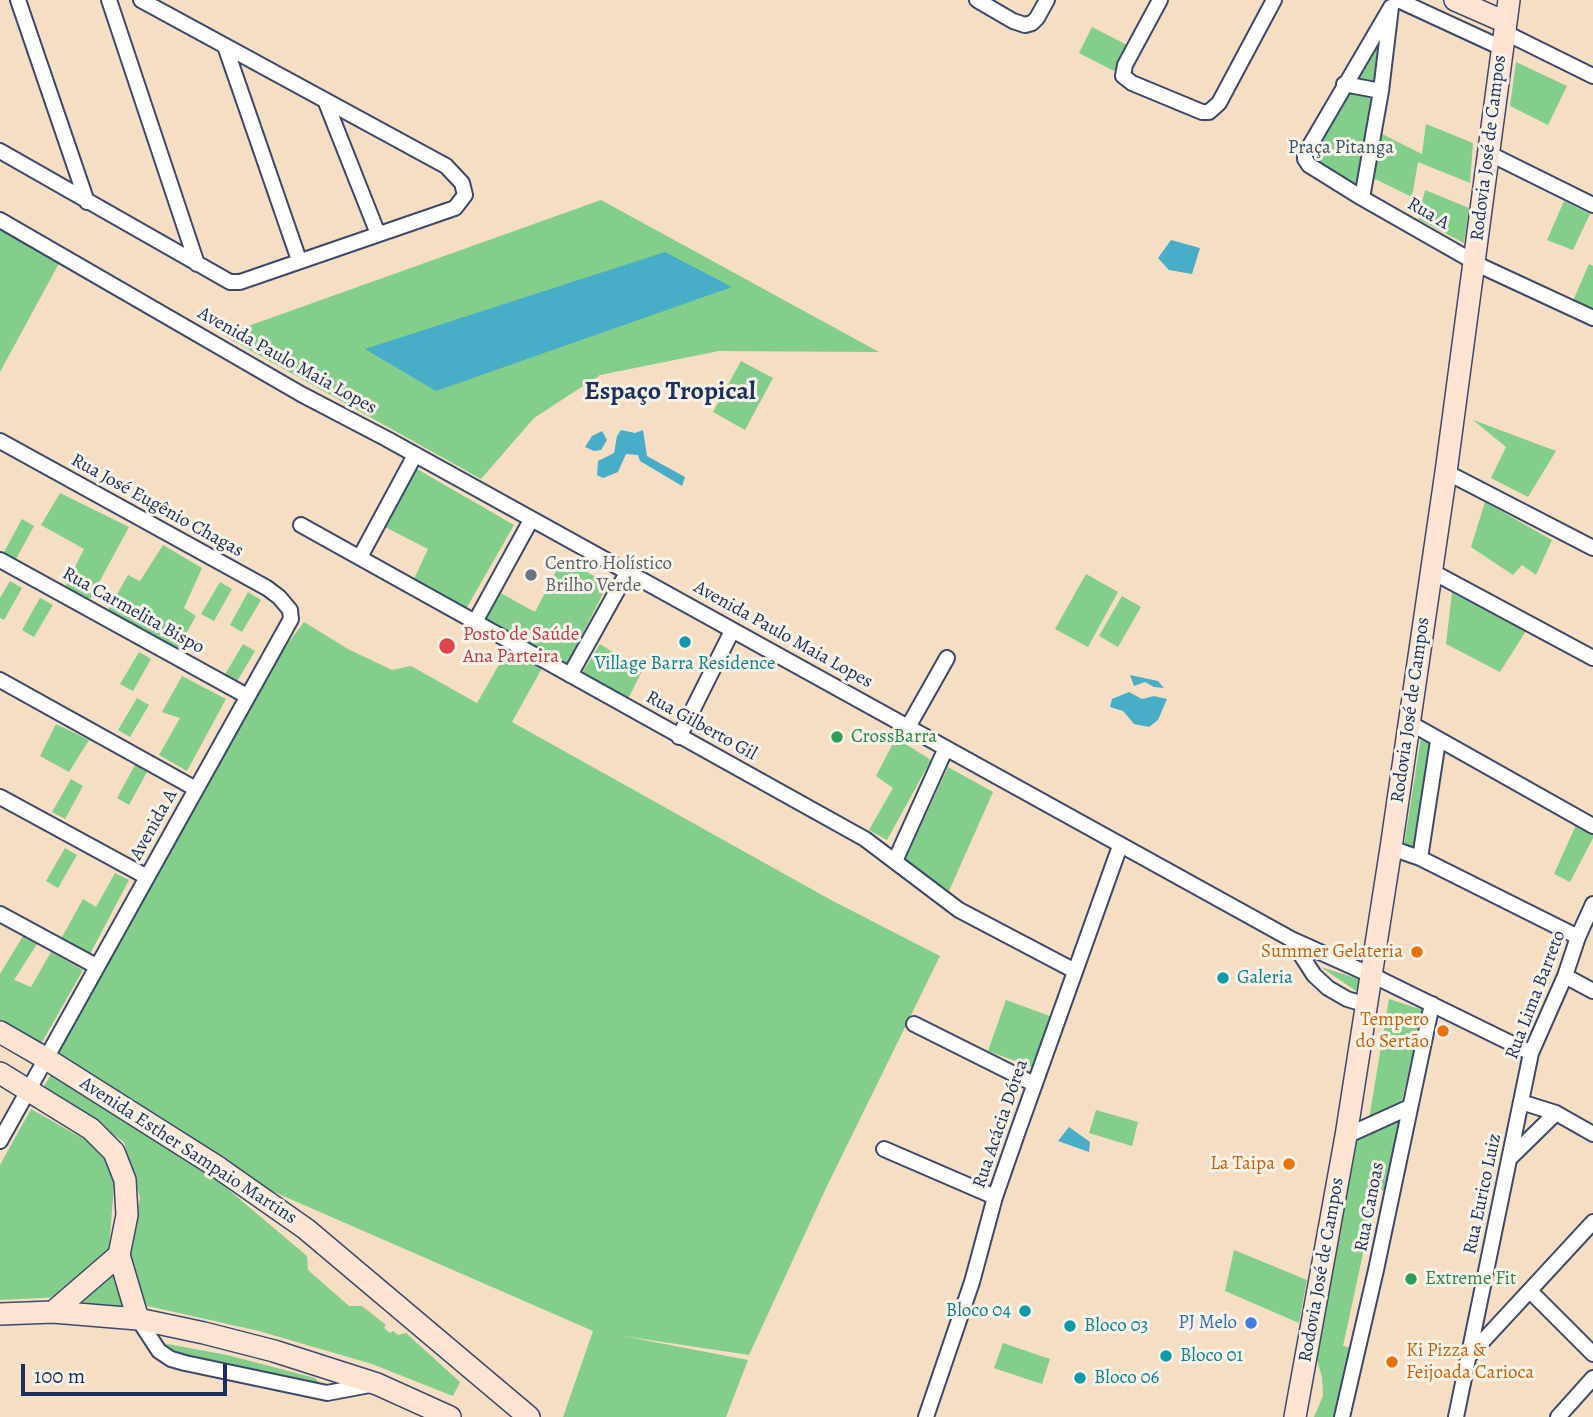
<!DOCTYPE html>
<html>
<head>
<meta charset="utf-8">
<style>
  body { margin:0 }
  #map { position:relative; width:1593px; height:1417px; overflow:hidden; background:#f5dec3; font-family:Alegreya,serif }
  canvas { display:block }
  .scale { position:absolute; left:21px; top:1364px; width:206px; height:32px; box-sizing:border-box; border:4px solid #1b2f5e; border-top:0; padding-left:9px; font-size:21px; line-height:24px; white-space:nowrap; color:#1b2f5e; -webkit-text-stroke:5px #f7f3e8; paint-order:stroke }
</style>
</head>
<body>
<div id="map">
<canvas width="1593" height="1417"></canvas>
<div class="scale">100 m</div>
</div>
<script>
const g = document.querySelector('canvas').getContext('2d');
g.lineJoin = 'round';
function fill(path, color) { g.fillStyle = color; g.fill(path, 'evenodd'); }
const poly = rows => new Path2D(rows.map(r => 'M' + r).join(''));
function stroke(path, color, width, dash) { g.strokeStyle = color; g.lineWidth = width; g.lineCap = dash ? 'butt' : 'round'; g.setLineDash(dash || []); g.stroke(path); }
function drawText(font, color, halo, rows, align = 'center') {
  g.font = font + ' Alegreya,serif'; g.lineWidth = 6; g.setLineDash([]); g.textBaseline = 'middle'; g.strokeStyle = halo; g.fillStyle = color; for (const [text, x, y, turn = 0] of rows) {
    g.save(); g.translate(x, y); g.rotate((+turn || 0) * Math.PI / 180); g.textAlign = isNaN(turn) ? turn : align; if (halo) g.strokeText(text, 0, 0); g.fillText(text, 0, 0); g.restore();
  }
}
fill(poly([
  [1391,7,1362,198,1305,154],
  [1092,27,1129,46,1116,72,1079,53],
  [1516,62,1567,86,1548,125,1510,106],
  [1426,124,1473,143,1470,183,1418,162,1412,197,1373,178,1382,134,1422,154],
  [1425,190,1469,208,1464,243,1418,219],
  [601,200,879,352,719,351,600,375,534,418,481,479,223,335],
  [1564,201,1590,214,1573,250,1547,240],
  [0,220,63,256,0,372],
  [1589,264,1593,266,1593,311,1572,303],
  [741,361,773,378,745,430,713,412],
  [1473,420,1556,451,1528,497,1491,478,1506,447],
  [417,469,514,525,466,609,414,579,428,549,385,527],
  [60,493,129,527,90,599,65,587,84,549,41,525],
  [1485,502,1552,540,1536,575,1522,565,1513,575,1471,547],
  [22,519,34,526,16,559,4,552],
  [163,545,202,568,184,608,196,616,178,648,108,610,128,575,140,581],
  [563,558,608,584,566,666,482,619,497,591,535,612],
  [1086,574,1118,592,1088,647,1055,629],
  [10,581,22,588,4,620,0,618,0,598],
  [220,582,232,589,214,621,201,614],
  [248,592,261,600,242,632,230,625],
  [1452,593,1526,631,1500,672,1446,644],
  [1122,596,1141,607,1118,647,1099,636],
  [40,598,53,605,34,637,22,630],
  [304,622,348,649,392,670,411,666,477,703,512,642,546,661,512,722,831,900,940,956,827,1186,749,1355,623,1336,748,1360,726,1417,563,1417,593,1331,219,1168,45,1058,282,651],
  [243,644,255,651,236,683,224,676],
  [600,644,642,671,627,701,582,673],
  [139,652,151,659,133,691,120,684],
  [182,676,226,699,187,771,159,755,180,718,162,712],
  [137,698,149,705,130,737,118,730],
  [56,724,89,740,69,772,40,756],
  [1421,737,1431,743,1414,852,1404,846],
  [896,738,931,760,887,840,869,830,893,788,876,776],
  [135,765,147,772,129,805,117,798],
  [948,767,993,792,949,891,905,860],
  [71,779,83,786,65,819,52,812],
  [1576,825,1593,834,1593,838,1570,882,1554,874],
  [65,848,77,855,58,888,46,881],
  [115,873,129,880,90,954,61,939,83,899,96,907],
  [23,936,37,944,14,980,31,987,51,952,83,970,41,1044,0,1022,0,974],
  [1321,967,1362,980,1359,993],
  [1389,999,1423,1010,1401,1104,1369,1119],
  [1006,1000,1058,1019,1040,1070,988,1051],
  [52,1073,210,1174,307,1256,308,1270,349,1306,362,1306,386,1325,384,1328,390,1333,393,1331,398,1335,406,1333,460,1382,453,1396,372,1364,259,1331,143,1305,126,1262,140,1198,124,1142,44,1086],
  [1410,1107,1392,1192,1377,1189,1343,1346,1358,1349,1341,1417,1314,1417,1323,1396,1322,1377,1310,1336,1346,1136],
  [31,1109,96,1146,115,1174,109,1248,61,1297,0,1300,0,1165],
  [1096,1110,1138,1122,1132,1146,1089,1133],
  [1234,1250,1307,1280,1299,1323,1225,1291],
  [119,1255,138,1319,53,1312],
  [162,1343,227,1355,315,1378,320,1383,314,1384,178,1357],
  [1003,1343,1050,1359,1042,1384,994,1368]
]), '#83ce8b');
fill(poly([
  [1171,240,1200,248,1192,274,1169,270,1158,258],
  [665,252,732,287,436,391,365,349],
  [621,430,635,433,643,430,647,456,685,477,682,486,640,461,638,455,626,454,618,472,603,478,597,475,598,461,614,453,617,436],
  [602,431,607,440,601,450,594,451,585,447,592,436],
  [1130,675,1158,681,1164,688,1154,687,1145,682,1134,686],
  [1129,692,1142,699,1154,696,1167,699,1158,720,1149,727,1134,724,1123,711,1110,707,1112,699],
  [1069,1127,1090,1142,1089,1152,1058,1141]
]), '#48aec8');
const street = poly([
  [18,0,87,202],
  [109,0,197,264],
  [977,0,1013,21,1025,25,1032,23,1037,18,1047,0],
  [1160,0,1125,65,1123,76,1132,83,1202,112,1209,112,1219,103,1274,0],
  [1398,0,1502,48],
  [1391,7,1381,91,1362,198,1309,165,1305,159,1305,154,1391,7],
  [1504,32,1593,76],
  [225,46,299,260],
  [1344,84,1381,91],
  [325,100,378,234],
  [0,151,230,282,240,282,455,208,465,195,462,183,446,166,141,0],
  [1490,154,1593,205],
  [1362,198,1483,267,1593,318],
  [0,220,301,394,387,439,1291,939,1382,980,1531,1053],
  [0,441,267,588,279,597,290,610,291,619,0,1141],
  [1446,472,1593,548],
  [301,525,865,839,959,910,1075,971],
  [360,557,415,455],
  [0,560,247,696],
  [1431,571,1593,658],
  [475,622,531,520],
  [570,675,627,573],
  [0,680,196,789],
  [1410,723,1593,826],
  [908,727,947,658],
  [679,737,732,631],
  [0,797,147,877],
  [1391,848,1420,858,1578,937],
  [1420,858,1438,741],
  [895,861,946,748],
  [0,914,96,966],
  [1292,941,1314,975,1328,988,1347,999,1367,1005],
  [1565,976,1593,991],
  [914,1024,1034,1084],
  [1521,1102,1556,1113,1593,1134],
  [1346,1136,1410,1107],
  [884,1149,995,1197],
  [1510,1158,1556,1113],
  [1531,1292,1593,1354],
  [138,1319,159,1351,171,1359,185,1363,327,1393,375,1384],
  [1470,1355,1593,1222],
  [926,1417,972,1282,995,1197,1018,1131,1120,846],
  [1342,1417,1376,1270,1432,1004],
  [1456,1417,1531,1053,1565,976,1578,937,1593,904],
  [1558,1417,1593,1378]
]);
const secondary = poly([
  [1455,0,1505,22],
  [0,1032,45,1058,219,1168,306,1229,529,1417],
  [0,1073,91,1129,114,1152,125,1180,127,1215,119,1255,138,1319],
  [53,1312,119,1255],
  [0,1314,53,1312,138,1319,204,1333,274,1351,377,1384,450,1417],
  [1295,1417,1346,1136,1391,848,1446,472,1509,0]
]);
stroke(street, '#3c496d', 18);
stroke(secondary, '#3c496d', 24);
stroke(street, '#fff', 14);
stroke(secondary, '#fee3d2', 21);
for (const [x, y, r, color] of [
  [531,575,7,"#6b7280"],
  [685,642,7,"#0f9aa8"],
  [447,646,9,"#e0444e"],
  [837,737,7,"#2e9e5b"],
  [1417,952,7,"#e8710a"],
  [1223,978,7,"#0f9aa8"],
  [1443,1031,7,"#e8710a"],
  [1289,1164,7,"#e8710a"],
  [1411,1279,7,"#2e9e5b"],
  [1025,1311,7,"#0f9aa8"],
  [1251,1323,7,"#3f7fe0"],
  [1070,1326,7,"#0f9aa8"],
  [1166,1356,7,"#0f9aa8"],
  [1392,1362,7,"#e8710a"],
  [1080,1378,7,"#0f9aa8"]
]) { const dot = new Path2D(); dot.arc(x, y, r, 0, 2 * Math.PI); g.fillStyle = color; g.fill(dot); stroke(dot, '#f7f3e8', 2.5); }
drawText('19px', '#355769', '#f7f3e8', [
  ["Praça Pitanga",1341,148]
]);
drawText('19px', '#1b2f5e', '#f7f3e8', [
  ["Rodovia José de Campos",1489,148,-83],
  ["Rua A",1428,214,30],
  ["Avenida Paulo Maia Lopes",287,361,29],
  ["Rua José Eugênio Chagas",157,506,29],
  ["Rua Carmelita Bispo",133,611,29],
  ["Avenida Paulo Maia Lopes",783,635,29],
  ["Rodovia José de Campos",1411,710,-82],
  ["Rua Gilberto Gil",701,726,29],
  ["Avenida A",154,825,-61],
  ["Rua Lima Barreto",1536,995,-69],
  ["Rua Acácia Dórea",1001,1124,-71],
  ["Avenida Esther Sampaio Martins",188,1151,33],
  ["Rua Eurico Luiz",1483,1194,-78],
  ["Rua Canoas",1370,1207,-79],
  ["Rodovia José de Campos",1322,1270,-80]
]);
drawText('19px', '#5b616d', '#f7f3e8', [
  ["Centro Holístico",545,564],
  ["Brilho Verde",545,586]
], 'left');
drawText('19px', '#be3a42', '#f7f3e8', [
  ["Posto de Saúde",463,635],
  ["Ana Parteira",463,657]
], 'left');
drawText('19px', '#0d838f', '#f7f3e8', [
  ["Village Barra Residence",685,664,"center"],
  ["Galeria",1237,978],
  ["Bloco 04",1011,1311,"right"],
  ["Bloco 03",1084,1326],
  ["Bloco 01",1180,1356],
  ["Bloco 06",1094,1378]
], 'left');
drawText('19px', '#27864d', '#f7f3e8', [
  ["CrossBarra",851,737],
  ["Extreme Fit",1425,1279]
], 'left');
drawText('19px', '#c56008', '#f7f3e8', [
  ["Summer Gelateria",1403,952],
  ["Tempero",1429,1020],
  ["do Sertão",1429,1042],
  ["La Taipa",1275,1164],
  ["Ki Pizza &",1406,1351,"left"],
  ["Feijoada Carioca",1406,1373,"left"]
], 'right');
drawText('19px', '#366cbe', '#f7f3e8', [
  ["PJ Melo",1237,1323]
], 'right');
drawText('bold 26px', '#1b2f5e', '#f7f3e8', [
  ["Espaço Tropical",670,393]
]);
</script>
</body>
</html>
